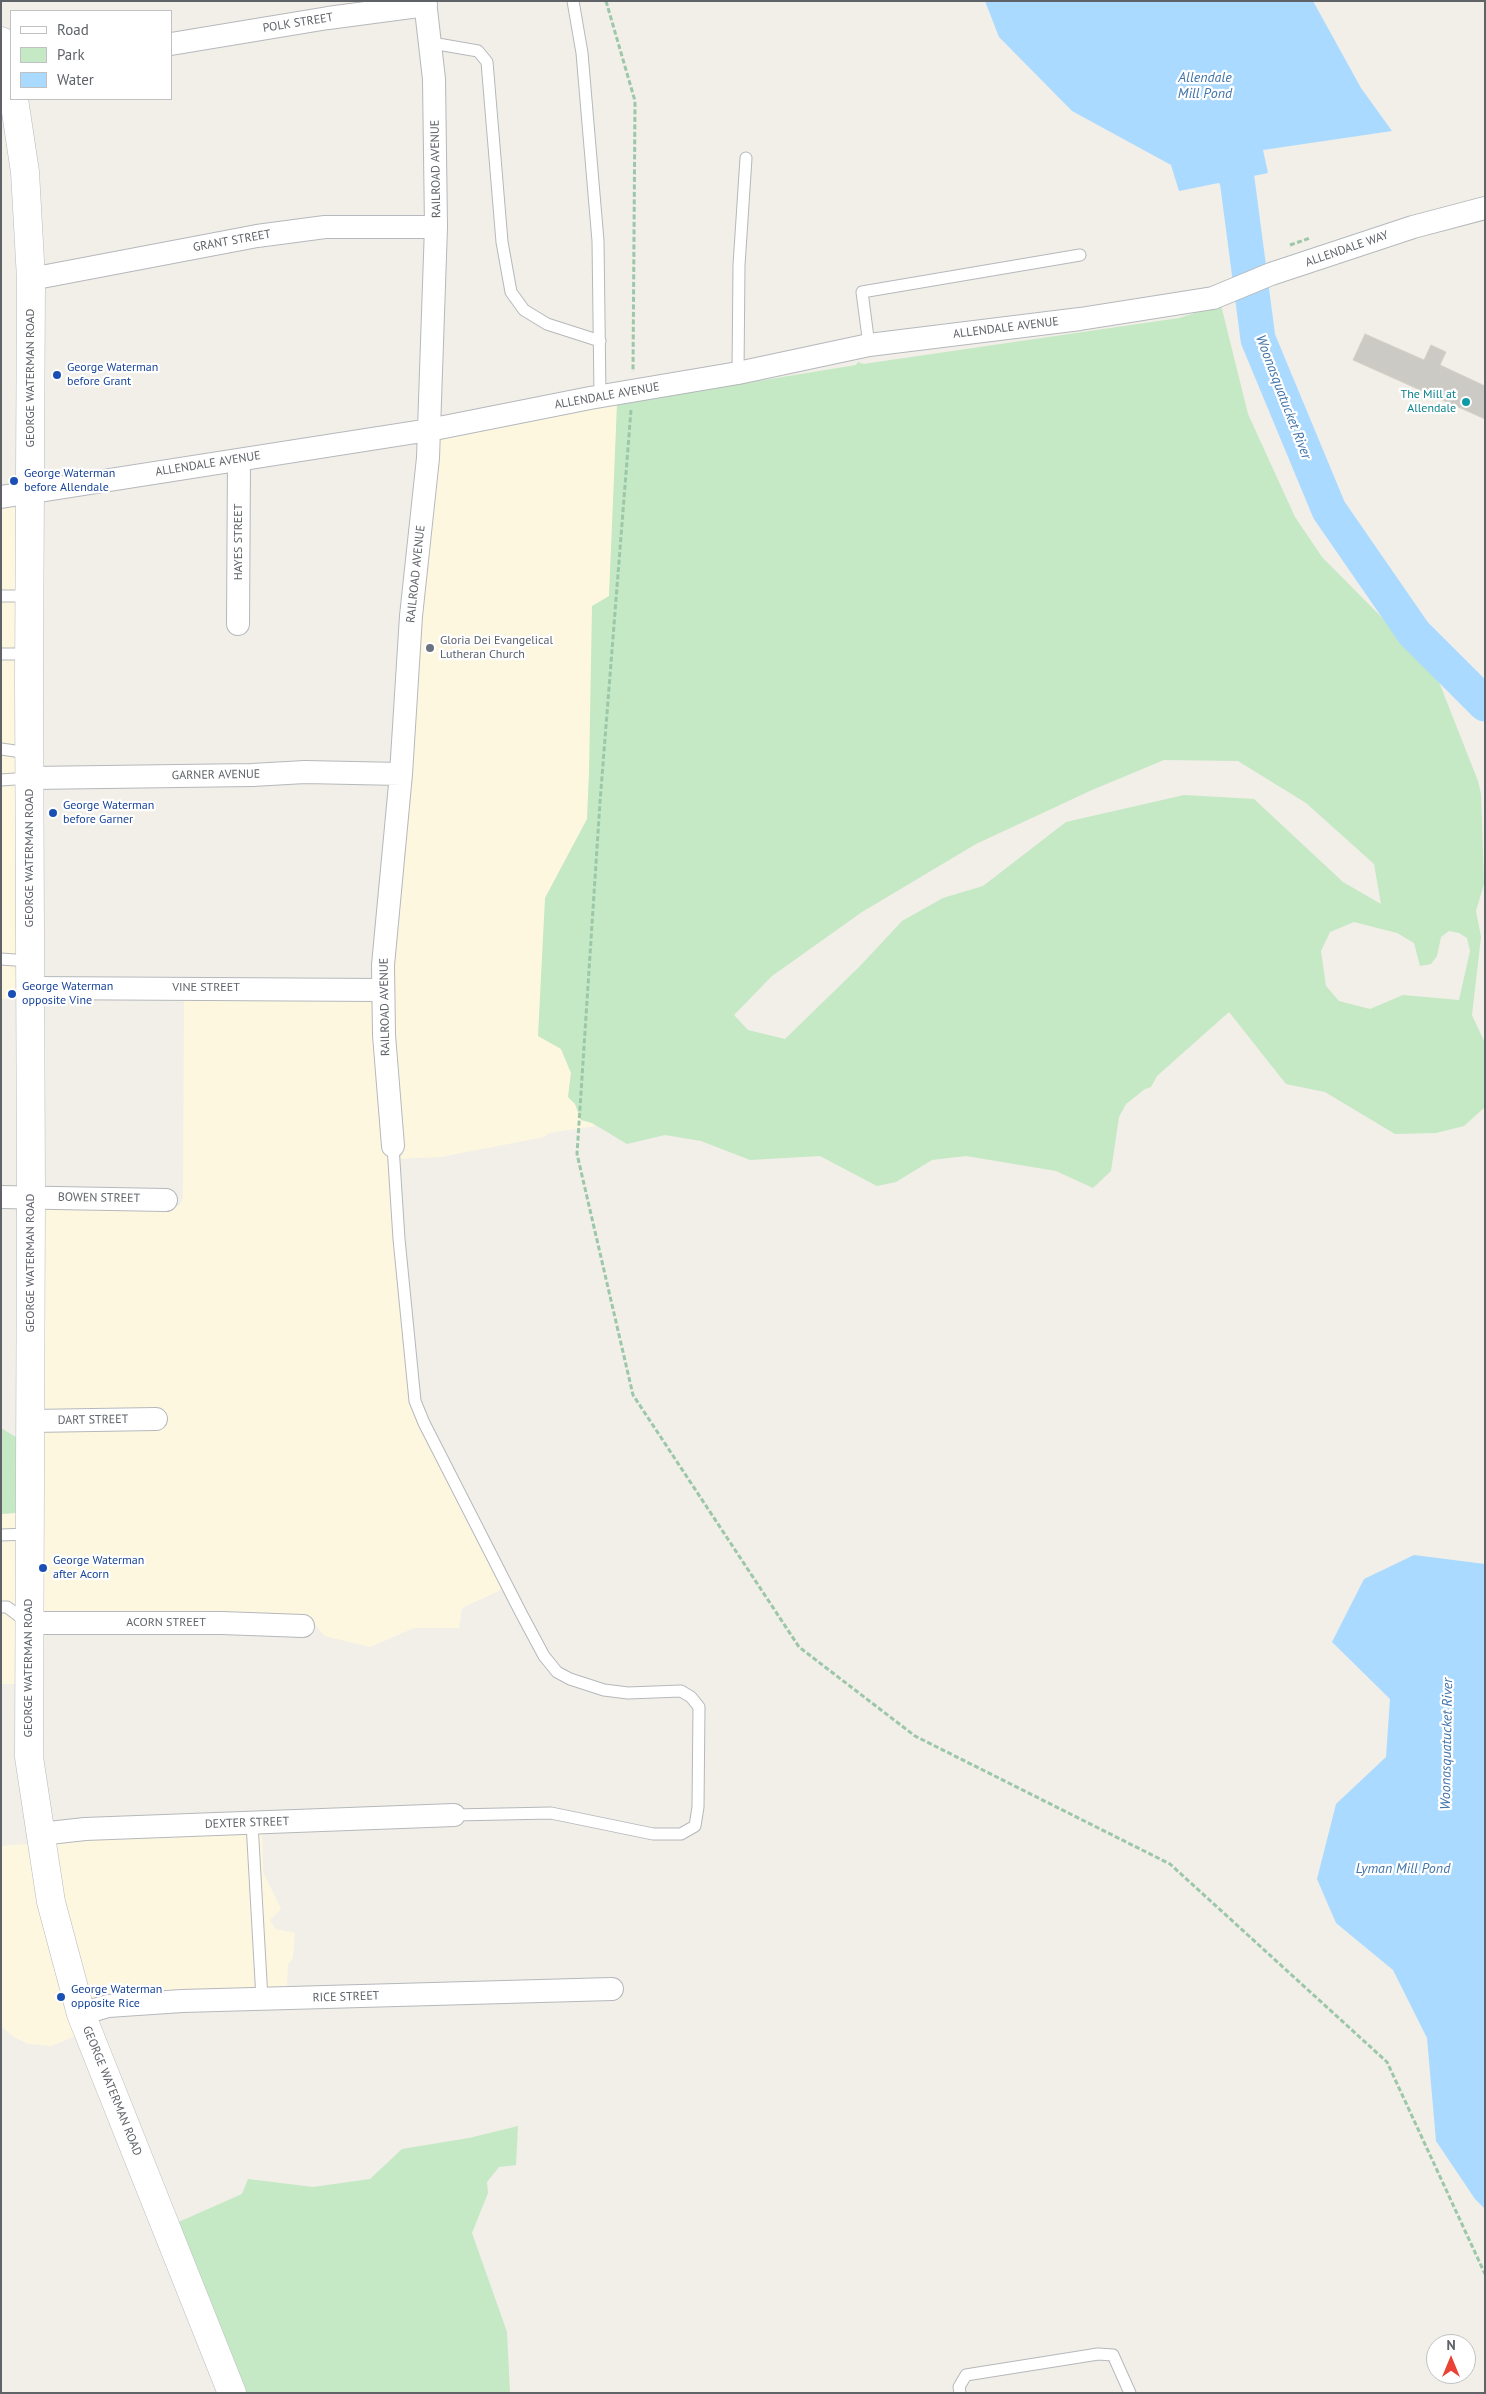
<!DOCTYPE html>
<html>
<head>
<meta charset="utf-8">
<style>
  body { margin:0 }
  #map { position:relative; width:1486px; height:2394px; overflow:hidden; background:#f1efe8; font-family:"PT Sans",sans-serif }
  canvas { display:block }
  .frame { position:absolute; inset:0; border:2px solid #5f6368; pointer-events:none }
  .legend { position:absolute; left:10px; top:10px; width:162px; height:90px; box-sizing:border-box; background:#fff; border:1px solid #bfc1c3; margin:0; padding:6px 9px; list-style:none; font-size:15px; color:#5f6368 }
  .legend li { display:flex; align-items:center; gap:10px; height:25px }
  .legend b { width:25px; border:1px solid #bfc1c3 }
  .north { position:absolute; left:1426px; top:2334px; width:50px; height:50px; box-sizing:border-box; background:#fff; border:1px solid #bfc1c3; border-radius:50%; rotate:0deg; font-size:14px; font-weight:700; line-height:20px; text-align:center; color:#5f6368 }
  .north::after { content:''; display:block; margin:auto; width:18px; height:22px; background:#ea4335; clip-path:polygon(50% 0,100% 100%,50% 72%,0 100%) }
</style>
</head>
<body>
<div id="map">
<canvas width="1486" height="2394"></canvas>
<div class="frame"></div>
<ul class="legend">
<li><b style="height:6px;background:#fff"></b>Road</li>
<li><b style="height:14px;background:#c5e8c5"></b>Park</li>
<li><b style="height:14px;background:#aadaff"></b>Water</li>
</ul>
<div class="north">N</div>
</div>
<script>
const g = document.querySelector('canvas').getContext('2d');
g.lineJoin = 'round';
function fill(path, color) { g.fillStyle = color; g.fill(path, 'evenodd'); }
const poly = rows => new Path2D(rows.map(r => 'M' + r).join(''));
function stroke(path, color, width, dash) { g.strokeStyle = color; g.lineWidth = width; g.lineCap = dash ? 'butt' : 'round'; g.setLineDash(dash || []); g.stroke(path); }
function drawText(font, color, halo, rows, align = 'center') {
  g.font = font + ' "PT Sans",sans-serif'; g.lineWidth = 4.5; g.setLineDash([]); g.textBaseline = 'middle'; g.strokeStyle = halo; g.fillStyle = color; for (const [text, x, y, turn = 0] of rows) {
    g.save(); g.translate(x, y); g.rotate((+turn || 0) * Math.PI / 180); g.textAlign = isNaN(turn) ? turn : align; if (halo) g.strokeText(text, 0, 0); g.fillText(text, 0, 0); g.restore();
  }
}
fill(poly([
  [617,404,613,539,609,597,589,773,587,819,545,898,561,1049,571,1073,568,1097,575,1104,581,1120,592,1123,595,1126,549,1133,544,1137,441,1157,397,1159,416,1401,507,1587,462,1608,459,1628,414,1628,370,1647,325,1636,312,1621,37,1620,28,1684,1,1684,1,1514,30,1512,38,1203,179,1206,183,1198,184,996,379,996,432,435],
  [24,503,28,998,1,999,1,507],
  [259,1831,262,1834,263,1872,281,1909,270,1920,275,1929,295,1933,293,1958,288,1964,286,2003,85,2013,84,2032,52,2046,28,2044,14,2037,1,2026,1,1846,38,1843,43,1836]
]), '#fef7e0');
fill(poly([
  [1221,305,1248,414,1295,517,1322,557,1413,649,1439,682,1478,781,1481,794,1484,884,1476,911,1481,937,1472,1015,1485,1043,1485,1107,1464,1126,1436,1133,1395,1134,1325,1092,1286,1084,1229,1012,1157,1076,1151,1087,1145,1089,1126,1104,1119,1117,1111,1171,1093,1188,1056,1171,966,1156,932,1160,896,1182,877,1186,820,1156,750,1160,701,1141,665,1135,627,1144,592,1123,581,1120,575,1104,568,1097,571,1073,561,1049,538,1036,545,898,587,819,589,773,592,606,609,596,617,404,856,365,858,362,863,364,1179,318],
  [1164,760,1238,761,1306,803,1374,864,1381,904,1343,882,1254,799,1184,795,1066,822,983,886,943,898,902,921,860,966,785,1039,748,1030,734,1015,772,976,862,912,976,844,1092,790],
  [1354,922,1397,933,1414,943,1420,966,1431,964,1437,956,1441,937,1449,931,1459,933,1467,938,1470,951,1459,1000,1403,995,1370,1009,1339,1001,1326,986,1321,951,1330,932],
  [1,1428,29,1445,30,1512,1,1514],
  [518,2126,516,2165,499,2167,487,2182,488,2193,472,2233,507,2332,510,2393,233,2393,174,2224,242,2194,248,2179,313,2187,370,2179,402,2149,469,2138]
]), '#c5e8c5');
fill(poly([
  [985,1,1313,1,1361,88,1392,131,1263,150,1268,173,1179,191,1171,165,1072,111,999,37],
  [1414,1555,1485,1564,1485,2209,1475,2199,1436,2141,1427,2038,1393,1970,1336,1923,1317,1879,1336,1804,1386,1757,1390,1699,1332,1642,1364,1579]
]), '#aadaff');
stroke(poly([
  [1212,139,1237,179,1258,339,1329,510,1414,633,1485,704]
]), '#aadaff', 35);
const building = poly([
  [1365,334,1424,360,1431,345,1446,352,1440,365,1485,386,1485,419,1353,360,1365,334]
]);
fill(building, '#cccac5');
stroke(building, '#d6d1c6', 1);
const lane = poly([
  [573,1,582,53,598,241,600,396],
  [432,43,478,51,487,62,502,242,511,292,524,310,547,324,600,341],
  [869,345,862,292,1080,255],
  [738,373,739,265,746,158],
  [1,596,29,596],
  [1,654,29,654],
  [1,749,29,753],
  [1,780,29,778],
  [1,959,29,961],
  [393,1146,399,1239,415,1401,424,1423,521,1613,544,1656,557,1672,570,1679,604,1690,628,1693,681,1691,691,1697,699,1707,698,1807,695,1826,681,1834,653,1834,551,1813,454,1815],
  [1,1535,29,1534],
  [1,1607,7,1607,27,1622],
  [252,1823,262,1999],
  [960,2393,959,2387,966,2375,1098,2354,1113,2355,1130,2393]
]);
const street = poly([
  [171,44,328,18,426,5],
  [31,279,257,236,325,227,436,227],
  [1,497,429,430,590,398,738,373,869,345,1080,319,1213,298,1271,274,1413,227,1485,208],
  [238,624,239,460],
  [31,778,252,775,305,772,401,774],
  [29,988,382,990],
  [393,1146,384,1035,383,965,401,774,411,616,428,458,436,227,434,79,425,1],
  [1,1197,166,1200],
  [31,1421,156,1419],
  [29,1623,222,1623,303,1626],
  [40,1834,85,1829,454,1815],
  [81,2014,108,2006,182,2001,612,1989]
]);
const secondary = poly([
  [1,41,11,82],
  [14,99,25,172,31,279,29,680,31,1196,29,1757,51,1902,81,2014,232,2393]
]);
stroke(lane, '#b5b8bc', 13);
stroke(street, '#b5b8bc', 24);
stroke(secondary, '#b6babf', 29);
stroke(poly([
  [606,1,635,101,633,372],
  [1290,245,1310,238],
  [631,410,600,802,577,1154,633,1395,799,1647,915,1736,1170,1864,1387,2062,1485,2274]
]), '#9cc7a9', 3, [5, 2.5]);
stroke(lane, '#fff', 11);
stroke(street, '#fff', 22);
stroke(secondary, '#fff', 28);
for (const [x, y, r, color] of [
  [57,375,5,"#1a4fb4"],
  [1466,402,5,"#0f9aa8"],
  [14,481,5,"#1a4fb4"],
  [430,648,5,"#6b7280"],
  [53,813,5,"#1a4fb4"],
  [12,994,5,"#1a4fb4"],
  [43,1568,5,"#1a4fb4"],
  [61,1997,5,"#1a4fb4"]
]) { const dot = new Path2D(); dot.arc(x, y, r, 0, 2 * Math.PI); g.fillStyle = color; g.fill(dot); stroke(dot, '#fff', 2); }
drawText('12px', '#5f6368', '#fff', [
  ["POLK STREET",298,23,-9],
  ["RAILROAD AVENUE",436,169,-91],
  ["GRANT STREET",232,241,-10],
  ["ALLENDALE WAY",1347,249,-19],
  ["ALLENDALE AVENUE",1006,328,-7],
  ["GEORGE WATERMAN ROAD",31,378,-90],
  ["ALLENDALE AVENUE",607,396,-10],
  ["ALLENDALE AVENUE",208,464,-9],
  ["HAYES STREET",239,542,-90],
  ["RAILROAD AVENUE",416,574,-84],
  ["GARNER AVENUE",216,775,-1],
  ["GEORGE WATERMAN ROAD",30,858,-90],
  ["VINE STREET",206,988],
  ["RAILROAD AVENUE",385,1007,-91],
  ["BOWEN STREET",99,1198,1],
  ["GEORGE WATERMAN ROAD",31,1263,-90],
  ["DART STREET",93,1420,-1],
  ["ACORN STREET",166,1623],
  ["GEORGE WATERMAN ROAD",29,1668,-90],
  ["DEXTER STREET",247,1823,-2],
  ["RICE STREET",346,1997,-2],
  ["GEORGE WATERMAN ROAD",112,2091,68]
]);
drawText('12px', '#164399', '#fff', [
  ["George Waterman",67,368],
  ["before Grant",67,382],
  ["George Waterman",24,474],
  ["before Allendale",24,488],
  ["George Waterman",63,806],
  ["before Garner",63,820],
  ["George Waterman",22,987],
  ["opposite Vine",22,1001],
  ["George Waterman",53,1561],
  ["after Acorn",53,1575],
  ["George Waterman",71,1990],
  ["opposite Rice",71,2004]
], 'left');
drawText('12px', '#0d838f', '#fff', [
  ["The Mill at",1456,395],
  ["Allendale",1456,409]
], 'right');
drawText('12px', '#5b616d', '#fff', [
  ["Gloria Dei Evangelical",440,641],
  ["Lutheran Church",440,655]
], 'left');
drawText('italic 14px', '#4174aa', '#fff', [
  ["Allendale",1205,78],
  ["Mill Pond",1205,94],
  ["Woonasquatucket River",1283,397,69],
  ["Woonasquatucket River",1447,1744,-89],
  ["Lyman Mill Pond",1403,1869]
]);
</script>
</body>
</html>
